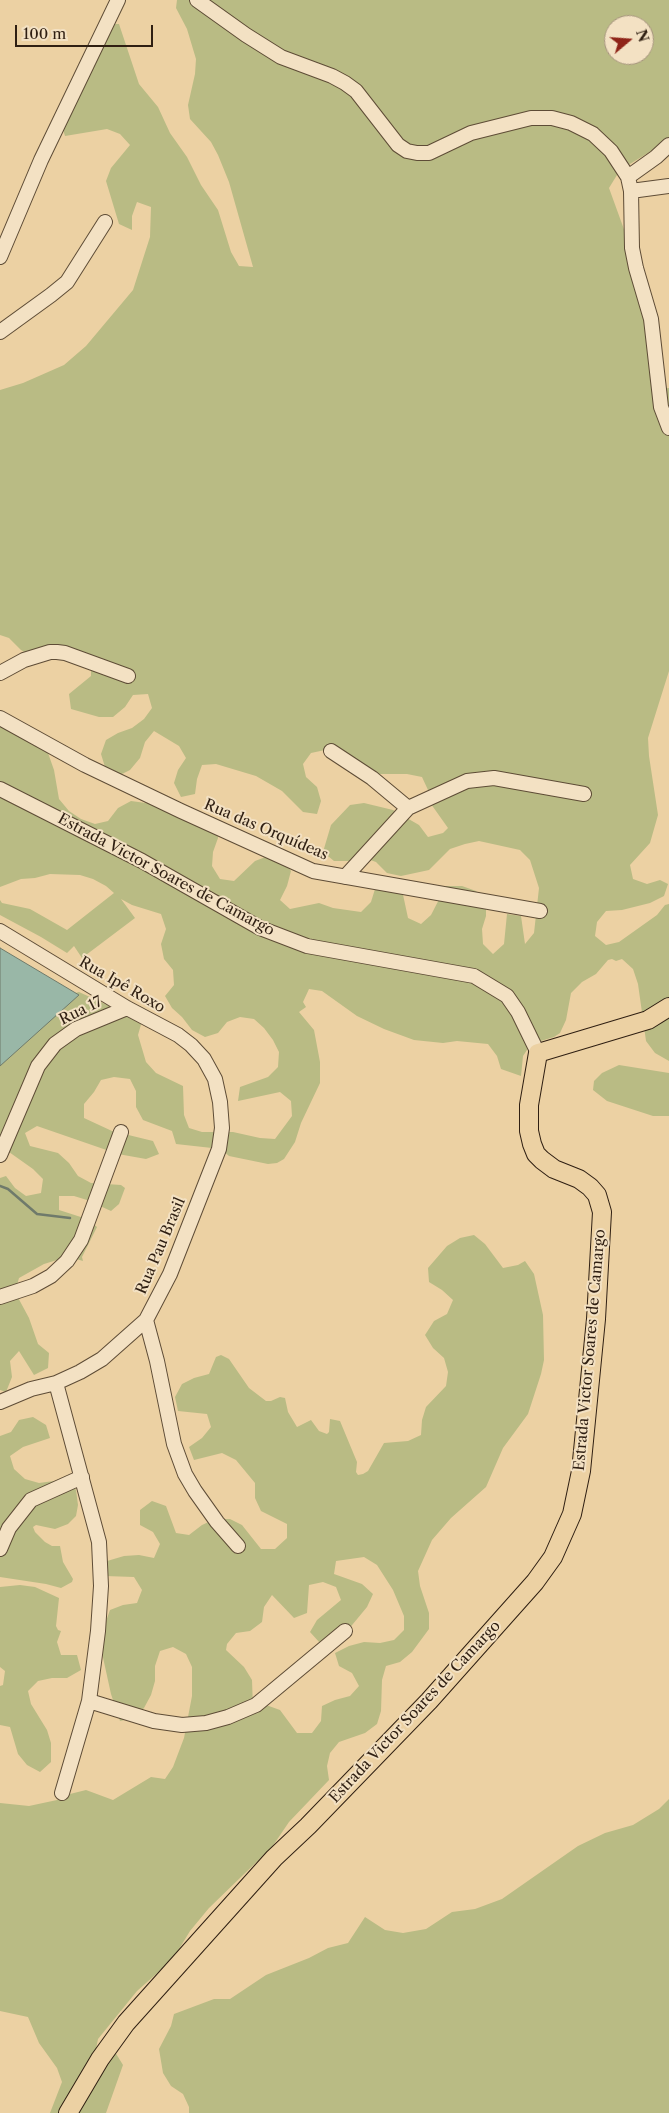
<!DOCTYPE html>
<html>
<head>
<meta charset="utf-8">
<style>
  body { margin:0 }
  #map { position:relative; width:669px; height:2113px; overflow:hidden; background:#ecd1a3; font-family:"Libre Caslon Text",serif }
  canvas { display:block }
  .north { position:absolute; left:604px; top:15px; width:50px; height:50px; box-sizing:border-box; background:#f3e1c3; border:1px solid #a5937c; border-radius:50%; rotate:72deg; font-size:14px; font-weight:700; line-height:20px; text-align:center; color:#2f1f12 }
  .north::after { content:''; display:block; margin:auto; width:18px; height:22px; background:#8f2418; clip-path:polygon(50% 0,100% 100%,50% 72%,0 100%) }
  .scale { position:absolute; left:15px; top:25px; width:138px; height:22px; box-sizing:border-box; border:2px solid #2f1f12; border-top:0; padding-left:6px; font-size:15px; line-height:18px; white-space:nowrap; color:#2f1f12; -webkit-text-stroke:4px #f3e1c3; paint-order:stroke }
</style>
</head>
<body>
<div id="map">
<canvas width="669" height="2113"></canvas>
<div class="north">N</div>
<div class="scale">100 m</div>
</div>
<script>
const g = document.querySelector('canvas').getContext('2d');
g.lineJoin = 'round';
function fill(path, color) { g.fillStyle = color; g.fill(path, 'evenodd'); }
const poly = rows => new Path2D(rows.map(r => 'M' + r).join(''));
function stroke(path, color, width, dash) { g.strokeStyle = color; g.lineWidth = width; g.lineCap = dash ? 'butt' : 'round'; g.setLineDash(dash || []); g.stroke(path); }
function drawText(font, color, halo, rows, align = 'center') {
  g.font = font + ' "Libre Caslon Text",serif'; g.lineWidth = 4; g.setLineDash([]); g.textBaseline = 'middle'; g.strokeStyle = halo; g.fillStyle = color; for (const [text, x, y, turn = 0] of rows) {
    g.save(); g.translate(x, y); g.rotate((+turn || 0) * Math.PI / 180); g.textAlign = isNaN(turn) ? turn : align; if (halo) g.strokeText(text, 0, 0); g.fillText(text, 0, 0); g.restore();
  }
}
fill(poly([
  [177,0,669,0,669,140,630,164,617,175,609,188,638,268,651,361,650,376,659,389,669,388,669,671,648,738,649,756,658,815,650,843,630,865,633,879,647,884,660,880,668,884,664,896,650,903,622,910,606,911,597,922,595,936,606,945,619,942,657,915,665,905,669,904,669,1061,655,1053,646,1041,638,984,633,969,622,959,616,961,612,959,608,960,596,974,582,982,571,993,566,1020,560,1033,554,1037,531,1044,523,1056,521,1076,501,1069,497,1056,488,1044,457,1041,443,1043,414,1040,384,1029,357,1016,322,991,309,989,303,1002,306,1007,299,1012,314,1030,320,1062,320,1083,301,1123,295,1142,284,1159,277,1163,268,1164,229,1156,221,1149,176,1144,172,1131,143,1120,136,1107,136,1091,130,1079,114,1077,101,1080,94,1092,84,1104,84,1118,112,1131,153,1141,159,1154,146,1159,118,1154,37,1126,25,1133,30,1146,58,1153,69,1163,78,1176,91,1183,121,1185,125,1188,119,1204,111,1211,87,1200,74,1196,59,1196,59,1210,87,1219,97,1227,82,1257,83,1261,73,1258,57,1260,44,1264,19,1278,15,1292,29,1318,38,1344,49,1353,48,1368,34,1375,19,1351,10,1361,12,1377,6,1392,0,1390,0,1178,6,1176,15,1188,26,1196,41,1193,43,1179,33,1169,9,1152,0,1150,0,1053,65,996,79,992,142,1021,138,1035,146,1062,156,1073,183,1086,184,1115,189,1128,202,1132,233,1132,260,1138,275,1139,292,1116,291,1101,280,1092,238,1101,240,1087,268,1077,278,1067,279,1052,273,1040,264,1028,254,1019,240,1017,227,1022,218,1033,205,1037,192,1030,182,1017,172,1008,165,996,174,985,173,970,164,959,161,944,166,929,161,914,132,905,121,899,135,918,82,958,74,946,67,953,41,937,0,915,0,900,2,903,30,909,67,930,114,893,106,886,93,879,80,875,50,874,35,878,21,879,0,887,0,724,48,753,54,770,59,799,69,811,81,819,95,824,108,821,118,808,131,801,161,805,216,824,218,838,213,852,212,866,220,879,234,881,255,861,268,856,282,859,291,871,287,886,280,900,290,909,319,903,333,908,361,912,371,902,375,889,389,886,402,890,408,918,421,924,431,915,446,886,462,886,476,891,486,902,486,916,482,929,483,944,493,954,504,944,507,914,521,916,525,944,534,933,539,888,530,860,520,850,479,841,465,844,450,849,429,870,401,876,387,873,376,862,362,857,349,861,334,861,323,852,331,825,350,805,364,803,393,810,419,825,428,837,443,833,448,828,431,804,428,790,422,777,407,774,378,774,365,770,325,750,311,753,303,764,306,777,317,787,321,801,317,814,303,812,282,791,256,776,216,764,202,765,197,779,195,794,181,797,174,783,178,770,186,758,179,746,154,731,145,742,140,758,130,770,116,777,105,767,101,754,106,740,118,733,132,728,144,719,152,708,148,694,133,695,125,707,113,717,99,717,71,709,69,694,91,676,91,661,77,652,34,658,21,650,9,638,0,635,0,390,23,383,64,365,86,346,133,290,150,237,151,207,137,202,132,216,132,230,119,224,106,181,111,168,130,145,120,134,107,129,65,136,61,123,111,24,119,24,139,84,158,107,170,133,187,157,201,185,218,210,231,252,239,266,253,267,229,182,218,155,211,142,190,119,188,105,195,74,196,59,187,29,176,8],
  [614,25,644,25,644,55,614,55],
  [619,1065,669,1073,669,1116,653,1116,607,1101,593,1090,594,1081,602,1073],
  [474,1235,485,1244,503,1268,518,1265,525,1261,534,1274,543,1315,544,1360,541,1374,528,1414,503,1448,486,1487,451,1518,432,1540,418,1571,420,1586,429,1613,429,1629,412,1652,400,1662,386,1666,382,1680,381,1711,377,1724,365,1733,339,1742,330,1753,327,1766,329,1780,289,1822,272,1847,209,1908,190,1931,176,1954,163,1968,137,1991,98,2039,95,2054,115,2052,123,2065,106,2113,50,2113,62,2082,57,2068,39,2043,28,2017,0,2011,0,1803,29,1806,57,1800,70,1794,86,1790,113,1800,151,1777,165,1779,173,1767,184,1738,192,1696,192,1667,186,1654,173,1647,160,1651,155,1666,155,1681,151,1695,144,1708,134,1718,120,1721,111,1694,102,1653,105,1624,110,1610,123,1605,137,1603,142,1590,134,1577,105,1576,97,1564,124,1556,139,1555,154,1558,160,1544,153,1532,140,1525,140,1510,152,1501,166,1506,176,1533,189,1535,202,1525,215,1519,230,1519,242,1525,261,1549,275,1549,287,1538,287,1524,261,1511,255,1498,255,1483,236,1460,222,1453,194,1460,189,1447,202,1438,211,1427,207,1414,178,1411,175,1397,182,1384,194,1378,209,1374,216,1357,221,1355,229,1359,249,1388,266,1401,271,1401,280,1397,285,1398,288,1412,297,1427,311,1420,319,1431,327,1434,329,1432,330,1419,340,1421,357,1462,356,1472,358,1475,363,1474,368,1471,384,1443,408,1441,421,1435,422,1420,426,1407,446,1386,448,1372,444,1358,433,1348,425,1335,434,1321,447,1314,453,1300,442,1290,429,1282,428,1268,447,1246,460,1238],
  [364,1557,377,1565,393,1590,404,1616,404,1630,394,1640,380,1643,364,1642,349,1646,335,1653,339,1666,352,1673,359,1686,350,1696,335,1700,322,1706,321,1721,312,1733,297,1733,280,1710,266,1705,253,1709,252,1680,244,1667,226,1650,227,1644,236,1633,250,1631,262,1622,264,1607,272,1595,294,1618,307,1613,309,1585,323,1582,336,1587,341,1600,317,1620,310,1632,320,1643,348,1630,367,1607,373,1594,362,1584,334,1574,336,1561],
  [33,1417,46,1425,50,1438,23,1447,10,1456,14,1469,25,1479,39,1483,54,1481,66,1476,76,1490,78,1505,76,1516,68,1524,55,1529,36,1525,33,1527,35,1532,45,1542,52,1546,60,1546,63,1562,73,1579,72,1582,61,1588,46,1584,0,1577,0,1436,11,1432,19,1420],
  [20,1585,35,1587,59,1598,56,1626,58,1630,61,1631,57,1642,61,1655,77,1655,81,1670,67,1678,52,1678,38,1681,28,1691,31,1704,47,1730,51,1743,51,1762,40,1772,27,1765,18,1754,10,1727,0,1725,0,1686,3,1685,5,1671,0,1667,0,1587],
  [669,1799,669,2113,189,2113,189,2107,183,2094,171,2086,163,2073,159,2049,171,2026,174,2014,214,1999,230,1999,266,1975,309,1958,328,1948,348,1943,365,1917,385,1930,403,1933,426,1929,452,1912,475,1909,502,1899,578,1846,605,1833,633,1825,659,1809]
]), '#b9bb84');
const water = poly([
  [0,948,79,995,0,1066,0,948]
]);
fill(water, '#99b7a7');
stroke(water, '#6f7a6b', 1);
stroke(poly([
  [0,1186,8,1189,37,1214,70,1218]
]), '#6f7a6b', 2.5);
const minor = poly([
  [197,0,246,35,281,57,332,76,345,83,356,91,398,145,407,151,417,153,429,153,471,133,531,118,552,118,571,123,593,134,611,151,628,177,631,191,632,248,636,268,651,319,661,407,669,428],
  [628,177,656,157,669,145],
  [631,191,669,186],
  [0,257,41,160,118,0],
  [0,332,51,295,67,282,105,222],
  [0,673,24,660,50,652,57,652,65,653,128,676],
  [0,718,85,765,181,811,313,871,540,911],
  [331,751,372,778,408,808],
  [0,789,142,861,260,928,307,946,474,976,507,996,518,1012,538,1053],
  [345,877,408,808,467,781,494,778,584,794],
  [0,931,127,1008,178,1035,191,1045,204,1059,215,1079,220,1102,222,1128,219,1149,170,1274,146,1320,102,1359,80,1372,56,1383,31,1389,0,1402],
  [0,1155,38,1066,55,1044,76,1029,127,1008],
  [0,1297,33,1286,51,1276,67,1261,81,1240,121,1132],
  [146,1320,157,1361,174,1444,185,1474,195,1491,217,1522,238,1546],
  [56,1383,99,1542,101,1586,98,1631,89,1701,62,1793],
  [0,1549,9,1528,31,1500,82,1477],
  [89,1701,154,1721,182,1725,206,1723,228,1717,256,1705,345,1631]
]);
const major = poly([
  [68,2113,100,2059,126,2023,274,1858,308,1826,429,1701,535,1582,553,1557,572,1514,581,1471,596,1319,602,1212,597,1195,590,1187,579,1179,554,1169,542,1160,536,1154,532,1144,529,1131,529,1105,538,1053,648,1020,669,1007]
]);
stroke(minor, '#5e4c36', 16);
stroke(major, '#2f1f12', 20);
stroke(minor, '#f3e1c3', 14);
stroke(major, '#ecd1a3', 18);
drawText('15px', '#2f1f12', '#f3e1c3', [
  ["Rua das Orquídeas",266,830,23],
  ["Estrada Victor Soares de Camargo",166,875,28],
  ["Rua Ipê Roxo",122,985,30],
  ["Rua 17",81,1011,-26],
  ["Rua Pau Brasil",161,1246,-67],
  ["Estrada Victor Soares de Camargo",590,1350,-85],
  ["Estrada Victor Soares de Camargo",415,1712,-47]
]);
</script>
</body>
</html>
